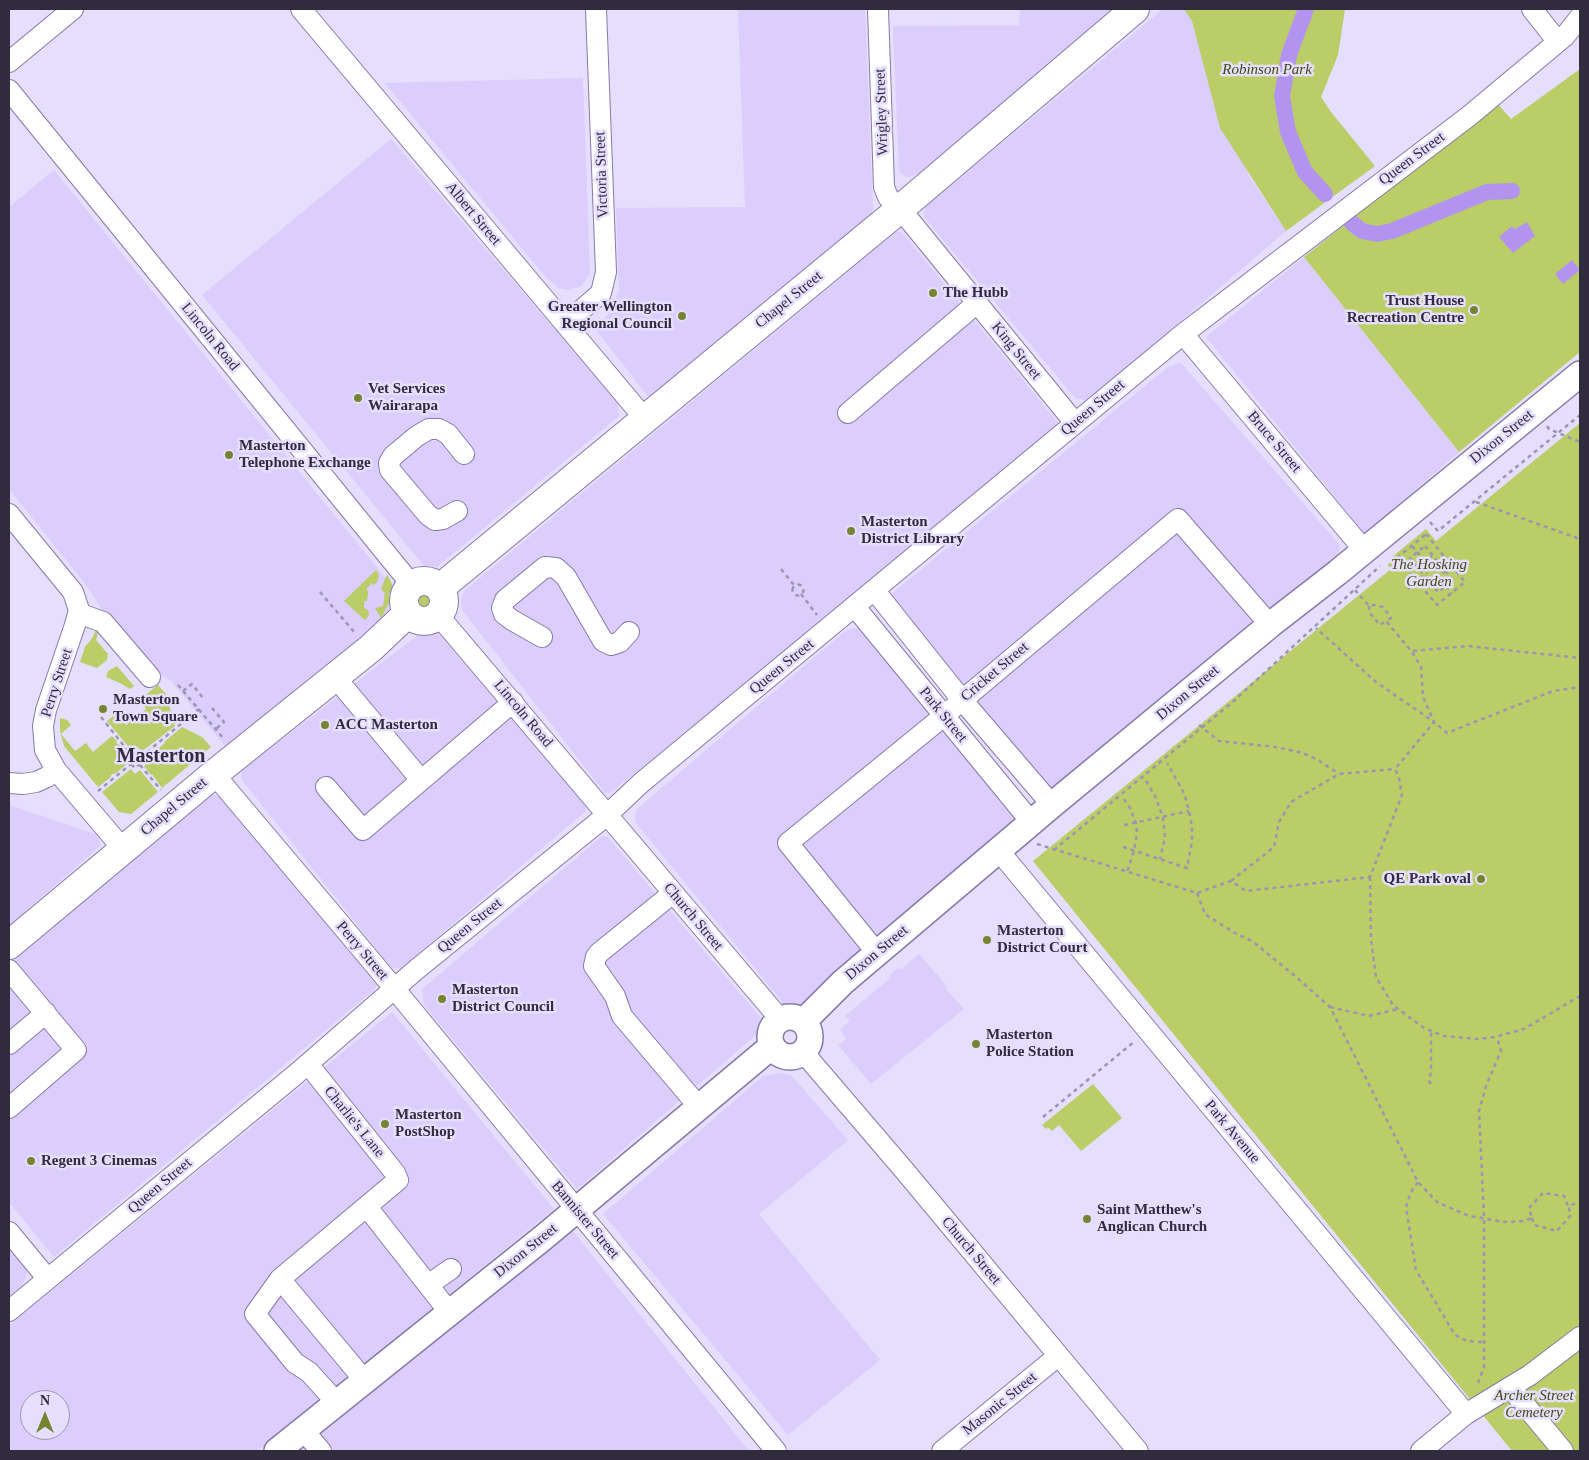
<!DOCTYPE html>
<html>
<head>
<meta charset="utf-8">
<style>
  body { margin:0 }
  #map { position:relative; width:1589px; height:1460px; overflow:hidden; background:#e6defd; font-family:Georgia,serif }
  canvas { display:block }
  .frame { position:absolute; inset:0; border:10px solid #312b3e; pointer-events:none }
  .north { position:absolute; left:20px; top:1390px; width:50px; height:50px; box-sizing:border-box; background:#e6defd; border:1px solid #9e96b1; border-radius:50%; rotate:0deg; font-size:14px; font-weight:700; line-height:20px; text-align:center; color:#312b3e }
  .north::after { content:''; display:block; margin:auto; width:18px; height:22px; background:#768432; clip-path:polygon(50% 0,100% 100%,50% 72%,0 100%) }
</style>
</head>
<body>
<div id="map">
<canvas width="1589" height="1460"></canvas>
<div class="frame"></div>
<div class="north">N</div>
</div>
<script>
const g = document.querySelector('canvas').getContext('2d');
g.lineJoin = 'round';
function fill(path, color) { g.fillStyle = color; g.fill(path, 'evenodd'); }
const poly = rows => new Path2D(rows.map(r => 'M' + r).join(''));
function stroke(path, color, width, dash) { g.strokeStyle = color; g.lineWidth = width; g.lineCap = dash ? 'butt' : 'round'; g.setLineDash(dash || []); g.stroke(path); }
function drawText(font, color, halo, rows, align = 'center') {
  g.font = font + ' Georgia,serif'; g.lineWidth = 5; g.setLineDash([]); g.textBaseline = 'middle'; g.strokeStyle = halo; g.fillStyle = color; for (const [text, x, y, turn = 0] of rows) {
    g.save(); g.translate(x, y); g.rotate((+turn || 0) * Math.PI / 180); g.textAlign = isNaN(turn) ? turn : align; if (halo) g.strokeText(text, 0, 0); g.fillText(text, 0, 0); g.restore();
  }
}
fill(poly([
  [738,9,865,9,873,209,869,217,649,398,596,330,607,316,619,291,616,208,745,207],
  [1020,9,1115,9,923,171,910,177,905,177,899,172,893,26,1019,25],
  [1163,9,1184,9,1192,21,1249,176,1286,231,1087,401,1075,398,924,217,925,207],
  [583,78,590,273,582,286,568,290,558,288,544,275,385,83],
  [391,139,618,403,619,416,437,567,424,566,202,295],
  [54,170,393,587,393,601,387,616,226,747,170,680,158,674,100,607,86,585,9,489,9,207],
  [896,232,902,232,1059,424,1059,427,610,793,605,793,462,610,461,600,464,591],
  [1304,257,1459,452,1365,534,1206,337],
  [1181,363,1338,543,1340,549,1339,554,1051,789,1044,785,889,602,890,595,1168,367,1175,364],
  [427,628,430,628,440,635,585,805,586,811,400,969,391,967,242,780,241,771],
  [853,628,860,628,1014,816,1011,823,800,1007,790,1008,784,1004,636,823,635,814,637,809,844,632],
  [209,793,220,797,377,984,374,990,54,1257,9,1202,9,962],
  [9,805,95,834,100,841,100,846,9,926],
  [607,836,760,1017,763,1023,763,1029,577,1189,424,1005,422,989,601,837],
  [919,954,945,984,947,987,945,988,964,1009,871,1084,838,1045,846,1039,840,1029,850,1021,845,1016,890,978,888,976,898,968,901,969],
  [392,1012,554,1209,257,1451,9,1451,9,1326],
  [30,1400,60,1400,60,1430,30,1430],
  [778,1073,791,1075,848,1140,759,1214,880,1360,788,1435,603,1214,762,1077],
  [572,1230,749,1451,299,1451],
  [9,1248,27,1270,26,1279,20,1287,9,1296]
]), '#dbcefc');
fill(poly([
  [1184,9,1345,9,1338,55,1321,97,1331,112,1375,166,1286,231,1220,128,1192,21],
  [1580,69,1580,352,1459,452,1304,257,1497,103,1511,119],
  [1580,423,1580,1451,1512,1451,1033,861,1391,569,1388,565,1392,557,1426,529,1436,541],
  [376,570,379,575,377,582,374,585,372,583,366,589,368,591,368,595,367,601,364,601,364,608,368,610,369,615,365,620,344,601],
  [387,574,392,584,393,593,389,593,388,596,392,597,391,599,381,618,375,608,383,606,385,593,381,589],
  '416 601a9 9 0 1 1 18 0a9 9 0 1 1-18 0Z',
  [97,627,99,629,96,640,108,654,107,660,97,668,80,662,85,647,93,637],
  [117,666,134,686,130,689,120,683,106,677,108,671],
  [158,685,173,702,169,705,175,726,141,752,138,747,132,751,107,721,117,713,126,725,146,709,139,700],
  [60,718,67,720,71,725,61,734,75,751,86,743,93,752,112,736,117,741,116,742,118,745,119,744,128,755,123,759,127,764,115,774,114,773,110,776,111,777,98,787,64,746,60,731],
  [182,727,202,737,211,747,162,788,152,774,151,775,144,766,149,762,145,757,158,747,159,748,165,743,164,742],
  [131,769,135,774,140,770,158,792,131,814,119,812,102,792],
  [1093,1084,1122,1118,1081,1151,1059,1125,1052,1131,1048,1127,1046,1129,1042,1125]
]), '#bacd66');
fill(poly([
  [1527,222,1535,236,1513,253,1499,237,1512,226,1515,229],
  [1572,260,1580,270,1563,284,1555,274]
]), '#b294f0');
stroke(poly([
  [1306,9,1289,55,1282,96,1288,132,1305,172,1325,194],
  [1352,223,1362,231,1377,234,1392,231,1487,192,1512,191]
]), '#b294f0', 16);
const minor = poly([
  [301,9,645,419],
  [878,9,884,187,888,197,911,222,1075,423],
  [1532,9,1558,42],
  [9,62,73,9],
  [9,90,411,584],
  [565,324,601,293,606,272,596,9],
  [1183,334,1364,550],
  [848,413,977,303],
  [457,511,443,519,435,520,428,515,390,470,389,463,393,456,417,436,429,429,439,429,448,434,464,454],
  [9,514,73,592,79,610,75,625,46,710,43,726,45,750,56,770,123,849],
  [875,591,962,700,1052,805],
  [855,607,1032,823],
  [78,613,103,622,150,677],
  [438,615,780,1019],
  [542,637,512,620,504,614,502,608,505,600,545,567,556,568,566,577,603,641,611,645,620,642,629,632],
  [335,677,421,780],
  [214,774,374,964,776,1451],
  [9,783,23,784,36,782,47,777,56,770],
  [326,787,363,830,513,702],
  [999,851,1466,1414],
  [673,893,599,953,596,957,594,966,615,996,622,1016,699,1107],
  [877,953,788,843,934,724,1178,519,1270,625],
  [9,970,76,1050,9,1108],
  [9,1044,46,1013],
  [803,1052,904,1170,1138,1451],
  [308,1064,395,1173,398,1180,280,1279,255,1314,295,1363,309,1372,337,1403],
  [367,1207,450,1313],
  [9,1232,47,1278],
  [280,1279,365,1381],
  [428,1285,451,1269],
  [9,1311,295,1075,417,969,607,815,641,783,1183,334,1469,116,1565,36,1580,17],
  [1510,1387,1563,1451],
  [303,1430,321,1451],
  [942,1451,1058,1356],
  [1421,1451,1466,1414,1530,1375,1580,1337]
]);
const major = poly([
  '770 1037a20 20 0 1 1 40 0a20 20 0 1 1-40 0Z',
  [804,1021,843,982,1052,805,1270,625,1337,573,1580,374],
  [277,1451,544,1237,772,1046]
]);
const highway = poly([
  '404 601a20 20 0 1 1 40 0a20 20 0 1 1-40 0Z',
  [440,588,900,209,1135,9],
  [9,945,214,774,371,648,408,613]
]);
stroke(minor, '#8779a7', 22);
stroke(major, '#8779a7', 28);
stroke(highway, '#8779a7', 30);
stroke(poly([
  [1547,426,1549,429,1580,442],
  [1476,502,1580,539],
  [1430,522,1438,531,1580,415],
  [1426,534,1465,582,1437,605,1397,558,1426,534],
  [1412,546,1428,565],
  [1425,546,1453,580,1438,592,1410,558,1425,546],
  [1436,566,1445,558],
  [1417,567,1432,556],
  [781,569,794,585],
  [1436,574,1452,593],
  [1430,583,1445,571],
  '792.5 590a5.5 5.5 0 1 1 11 0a5.5 5.5 0 1 1-11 0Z',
  [1408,589,1427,573],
  [1355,590,1369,606,1374,605,1383,607,1391,618,1386,621,1412,652,1421,667,1423,697,1434,722,1447,733,1553,691,1580,687],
  [320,592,355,633],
  [801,594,817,615],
  [1369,606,1369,612,1380,625,1386,621],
  [1413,651,1468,646,1580,658],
  [178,685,224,739],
  [183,691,192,684,203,698],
  [212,708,224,722,216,729],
  [101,717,132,756],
  [1199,725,1219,741,1276,747,1303,753,1318,760,1339,774],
  [137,752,144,761,135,768,127,760,137,752],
  [141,757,199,709],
  [140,765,161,790],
  [1146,781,1155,796,1163,817,1165,838,1160,859],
  [98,791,131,764],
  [1124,799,1130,808,1136,823,1137,833,1134,851,1127,872],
  [1124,825,1189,811],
  [1037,844,1197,893,1231,881,1246,891,1370,877,1402,795,1399,778,1395,769,1434,722,1376,682,1316,628],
  [1123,847,1187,868,1192,841,1192,827,1189,811,1184,793,1167,763],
  [1054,850,1235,700,1380,566],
  [1370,877,1371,940,1376,977,1393,1005,1424,1028,1444,1036,1478,1039,1494,1037,1524,1029,1580,996],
  [1231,881,1274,847,1279,822,1291,802,1339,774,1395,769],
  [1197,893,1205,914,1233,932,1252,941,1295,976,1330,1007,1418,1182,1437,1202,1469,1216,1504,1222,1524,1221,1532,1218,1529,1208,1543,1193,1564,1196,1568,1206,1580,1202],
  [1330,1007,1369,1016,1398,1009],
  [1431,1084,1429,1081,1431,1072,1431,1032],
  [1043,1117,1135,1041],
  [1418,1182,1411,1192,1406,1207,1416,1270,1455,1335,1467,1341,1484,1342],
  [1532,1218,1534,1225,1557,1231,1571,1215,1568,1206],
  [1478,1383,1484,1367,1484,1218,1479,1111,1486,1086,1501,1051,1497,1037]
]), '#9c95af', 2.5, [4, 4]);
stroke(minor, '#fff', 20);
stroke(major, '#fff', 25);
stroke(highway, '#fff', 28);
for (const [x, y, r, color] of [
  [933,293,5,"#768432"],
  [1474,310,5,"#768432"],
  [682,316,5,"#768432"],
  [358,398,5,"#768432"],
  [229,455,5,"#768432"],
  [851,531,5,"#768432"],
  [103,709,5,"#768432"],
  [325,725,5,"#768432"],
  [1481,879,5,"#768432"],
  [987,940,5,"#768432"],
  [442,999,5,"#768432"],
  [976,1044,5,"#768432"],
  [385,1124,5,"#768432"],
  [31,1161,5,"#768432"],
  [1087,1219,5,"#768432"]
]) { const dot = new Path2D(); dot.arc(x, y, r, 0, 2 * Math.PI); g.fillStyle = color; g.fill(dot); stroke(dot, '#e6defd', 2); }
drawText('italic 15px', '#414a11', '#e6defd', [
  ["Robinson Park",1267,70],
  ["The Hosking",1429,565],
  ["Garden",1429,582],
  ["Archer Street",1534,1396],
  ["Cemetery",1534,1413]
]);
drawText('15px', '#312b3e', '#e6defd', [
  ["Wrigley Street",882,112,-92],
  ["Queen Street",1412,159,-37],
  ["Victoria Street",602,175,-92],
  ["Albert Street",473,214,50],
  ["Chapel Street",789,300,-39],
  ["Lincoln Road",210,337,51],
  ["King Street",1016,351,51],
  ["Queen Street",1093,408,-40],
  ["Dixon Street",1502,437,-39],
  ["Bruce Street",1274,442,50],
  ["Queen Street",782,667,-39],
  ["Cricket Street",995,672,-40],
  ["Perry Street",57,683,-72],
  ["Dixon Street",1188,693,-40],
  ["Lincoln Road",523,714,50],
  ["Park Street",943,715,51],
  ["Chapel Street",174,807,-40],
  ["Church Street",693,917,50],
  ["Queen Street",470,926,-39],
  ["Perry Street",362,951,50],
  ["Dixon Street",877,953,-40],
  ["Charlie's Lane",354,1122,51],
  ["Park Avenue",1232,1132,50],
  ["Queen Street",160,1186,-40],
  ["Bannister Street",585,1220,50],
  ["Dixon Street",526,1251,-39],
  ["Church Street",971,1251,50],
  ["Masonic Street",1000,1404,-39]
]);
drawText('bold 15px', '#312b3e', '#e6defd', [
  ["The Hubb",943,293],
  ["Trust House",1464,301,"right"],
  ["Recreation Centre",1464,318,"right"],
  ["Greater Wellington",672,307,"right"],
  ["Regional Council",672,324,"right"],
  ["Vet Services",368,389],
  ["Wairarapa",368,406],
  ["Masterton",239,446],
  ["Telephone Exchange",239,463],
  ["Masterton",861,522],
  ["District Library",861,539],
  ["Masterton",113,700],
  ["Town Square",113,717],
  ["ACC Masterton",335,725],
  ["QE Park oval",1471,879,"right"],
  ["Masterton",997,931],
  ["District Court",997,948],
  ["Masterton",452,990],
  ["District Council",452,1007],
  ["Masterton",986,1035],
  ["Police Station",986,1052],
  ["Masterton",395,1115],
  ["PostShop",395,1132],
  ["Regent 3 Cinemas",41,1161],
  ["Saint Matthew's",1097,1210],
  ["Anglican Church",1097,1227]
], 'left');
drawText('bold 20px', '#312b3e', '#e6defd', [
  ["Masterton",161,757]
]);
</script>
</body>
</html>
